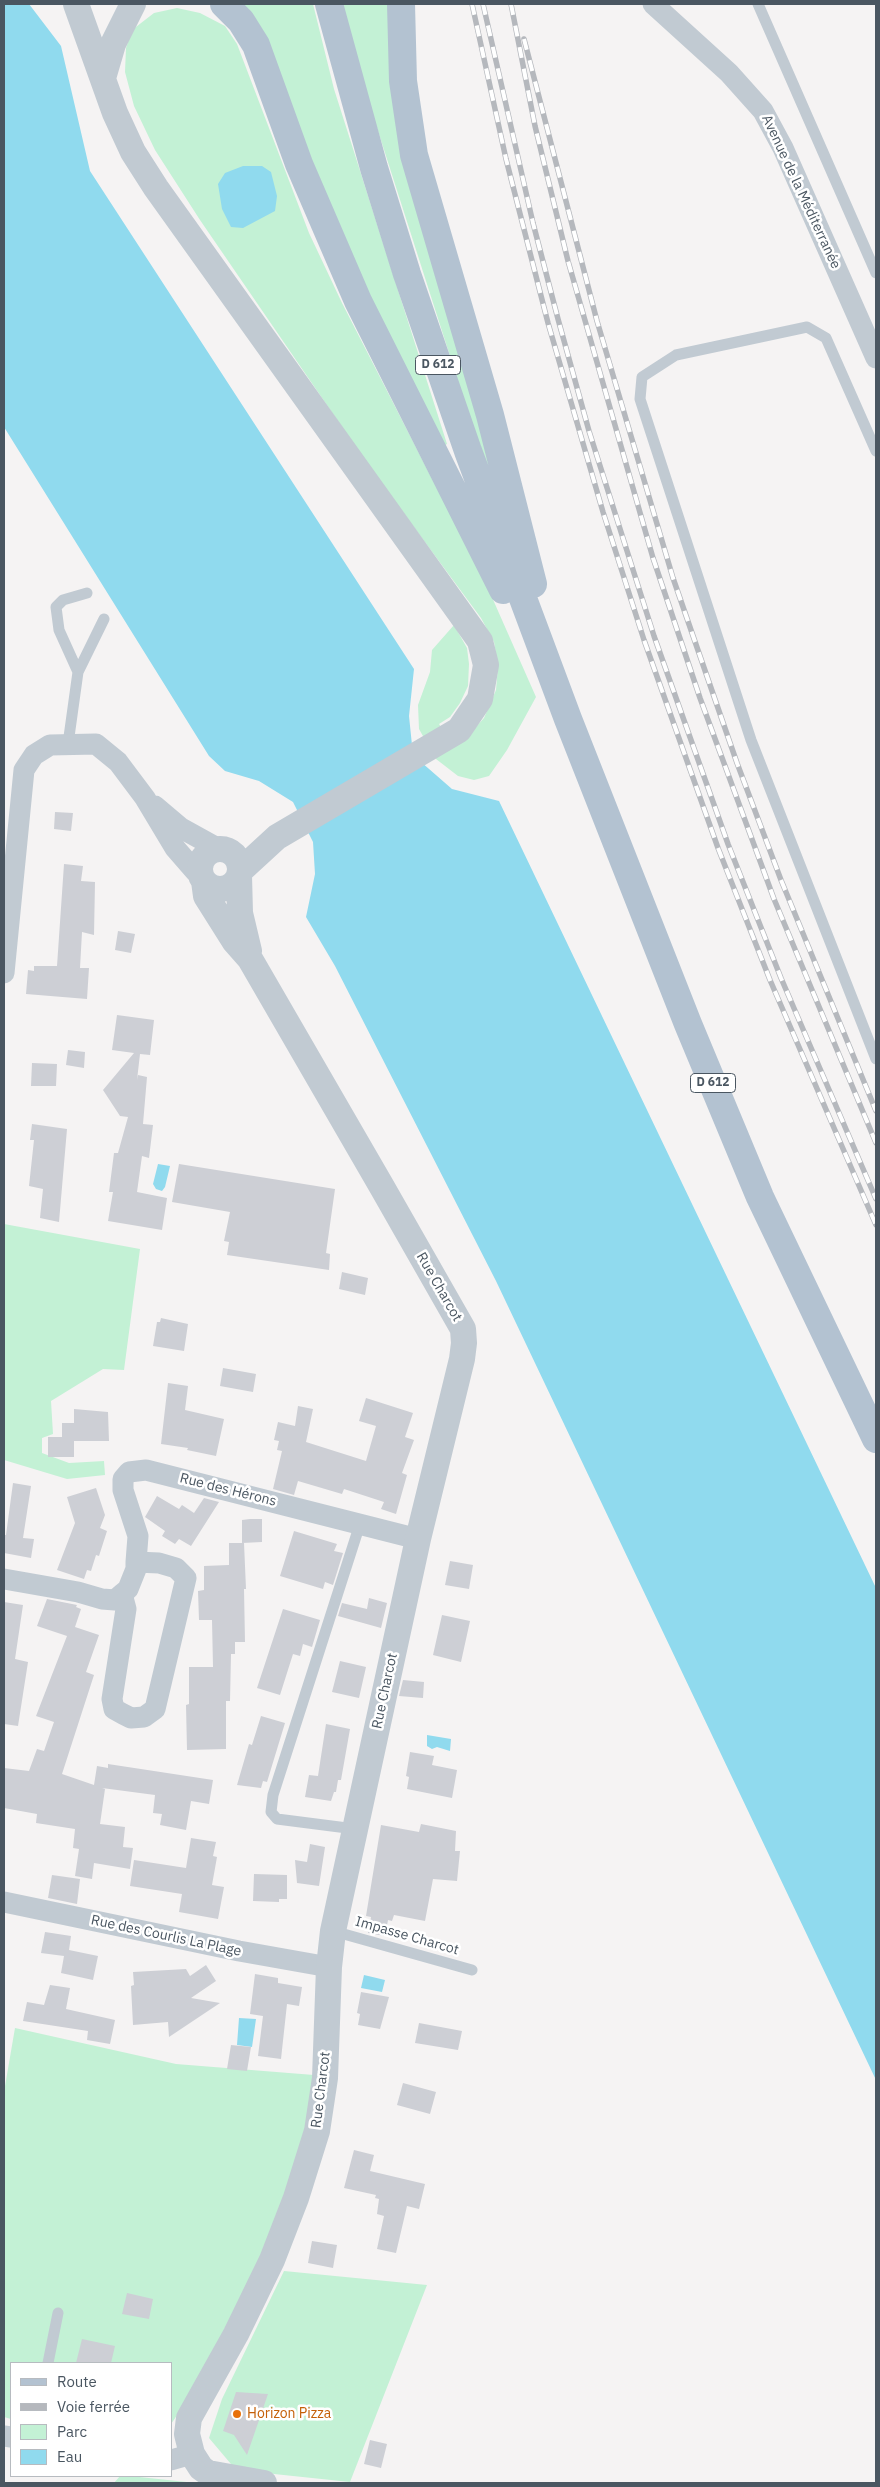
<!DOCTYPE html>
<html>
<head>
<meta charset="utf-8">
<style>
  body { margin:0 }
  #map { position:relative; width:880px; height:2487px; overflow:hidden; background:#f5f3f3; font-family:"IBM Plex Sans",sans-serif }
  canvas { display:block }
  .frame { position:absolute; inset:0; border:5px solid #4a5661; pointer-events:none }
  .legend { position:absolute; left:10px; top:2362px; width:162px; height:115px; box-sizing:border-box; background:#fff; border:1px solid #b7bbc0; margin:0; padding:6px 9px; list-style:none; font-size:15px; color:#4a5661 }
  .legend li { display:flex; align-items:center; gap:10px; height:25px }
  .legend b { width:25px; border:1px solid #b7bbc0 }
</style>
</head>
<body>
<div id="map">
<canvas width="880" height="2487"></canvas>
<div class="frame"></div>
<ul class="legend">
<li><b style="height:6px;background:#b3c2d1"></b>Route</li>
<li><b style="height:6px;background:#b5b8bd"></b>Voie ferrée</li>
<li><b style="height:14px;background:#c3f1d5"></b>Parc</li>
<li><b style="height:14px;background:#90daee"></b>Eau</li>
</ul>
</div>
<script>
const g = document.querySelector('canvas').getContext('2d');
g.lineJoin = 'round';
function fill(path, color) { g.fillStyle = color; g.fill(path, 'evenodd'); }
const poly = rows => new Path2D(rows.map(r => 'M' + r).join(''));
function stroke(path, color, width, dash) { g.strokeStyle = color; g.lineWidth = width; g.lineCap = dash ? 'butt' : 'round'; g.setLineDash(dash || []); g.stroke(path); }
function drawText(font, color, halo, rows, align = 'center') {
  g.font = font + ' "IBM Plex Sans",sans-serif'; g.lineWidth = 5; g.setLineDash([]); g.textBaseline = 'middle'; g.strokeStyle = halo; g.fillStyle = color; for (const [text, x, y, turn = 0] of rows) {
    g.save(); g.translate(x, y); g.rotate((+turn || 0) * Math.PI / 180); g.textAlign = isNaN(turn) ? turn : align; if (halo) g.strokeText(text, 0, 0); g.fillText(text, 0, 0); g.restore();
  }
}
fill(poly([
  [241,4,313,4,334,89,447,444,438,449],
  [343,4,393,4,501,477,490,481,362,81],
  [177,8,200,13,225,26,237,44,309,233,342,303,487,586,536,697,507,750,489,776,474,780,458,776,436,759,419,729,418,705,430,672,432,650,454,625,467,648,469,664,468,686,460,703,450,717,439,724,454,747,465,739,484,718,496,690,498,666,494,642,481,618,368,465,200,220,155,150,134,106,125,72,126,48,132,30,154,13],
  [4,1224,140,1249,124,1370,103,1369,51,1401,53,1434,42,1438,42,1453,69,1463,104,1461,105,1475,67,1479,4,1460],
  [15,2028,176,2064,314,2075,312,2112,279,2225,196,2388,171,2424,171,2363,11,2363,11,2419,4,2417,4,2092],
  [284,2271,427,2285,350,2482,236,2470,209,2438,222,2399],
  [120,2476,130,2476,196,2483,114,2483]
]), '#c3f1d5');
fill(poly([
  [4,4,29,4,61,46,90,171,414,669,409,716,413,755,452,789,499,801,876,1588,876,2080,496,1281,335,966,306,917,315,874,313,842,293,802,259,781,225,771,209,756,4,427],
  [243,166,262,166,271,172,277,196,275,211,243,228,231,227,222,209,218,184,225,173],
  [158,1164,170,1166,165,1187,162,1191,156,1189,153,1184],
  [427,1735,451,1739,450,1751,437,1747,432,1749,427,1746],
  [364,1975,385,1980,382,1992,361,1988],
  [239,2018,256,2019,252,2047,237,2045]
]), '#90daee');
fill(poly([
  [55,812,73,813,71,831,54,829],
  [64,864,83,866,81,881,95,882,94,935,82,932,80,968,89,968,87,999,26,994,28,970,34,971,34,966,57,966],
  [118,931,135,934,131,953,115,950],
  [117,1015,154,1020,150,1055,140,1054,137,1080,138,1075,147,1077,143,1124,153,1125,149,1158,142,1156,137,1192,167,1198,162,1230,108,1221,113,1192,109,1192,114,1153,118,1153,128,1117,120,1116,103,1090,134,1053,112,1050],
  [68,1050,85,1052,84,1068,66,1065],
  [32,1063,57,1064,56,1086,31,1086],
  [32,1124,67,1129,59,1222,40,1218,43,1189,29,1186,34,1140,30,1140],
  [179,1164,335,1189,326,1253,330,1254,329,1270,227,1255,229,1242,224,1241,230,1212,172,1202],
  [342,1272,368,1278,365,1295,339,1289],
  [161,1318,188,1324,184,1351,153,1346,157,1322,160,1322],
  [223,1368,256,1374,253,1392,220,1386],
  [168,1383,188,1386,185,1410,224,1419,216,1456,187,1450,188,1448,161,1444],
  [366,1398,413,1413,405,1437,414,1440,402,1473,407,1475,396,1514,381,1509,384,1502,344,1489,342,1494,298,1481,294,1495,273,1489,282,1451,277,1450,279,1441,274,1440,278,1422,295,1426,298,1406,313,1409,306,1442,366,1461,376,1426,359,1421],
  [74,1409,108,1412,109,1441,74,1441,74,1457,48,1457,48,1437,62,1437,62,1423,74,1423],
  [13,1483,31,1486,23,1538,34,1539,31,1558,4,1553,4,1535,6,1535],
  [96,1488,105,1515,100,1528,107,1531,99,1556,96,1555,91,1571,87,1570,84,1579,57,1570,75,1523,67,1497],
  [157,1496,179,1509,182,1505,194,1513,204,1498,219,1502,191,1546,179,1539,175,1544,162,1536,165,1531,145,1517],
  [250,1519,262,1519,262,1542,242,1543,242,1520],
  [294,1531,337,1544,334,1551,343,1553,333,1585,325,1582,323,1589,280,1576],
  [229,1543,244,1543,246,1589,244,1589,245,1642,235,1642,235,1654,231,1654,230,1701,226,1701,226,1749,187,1750,186,1705,189,1704,189,1667,213,1667,212,1620,199,1620,198,1591,204,1590,204,1566,229,1565],
  [450,1561,473,1565,469,1589,445,1585],
  [369,1598,387,1603,381,1628,338,1616,342,1603,367,1609],
  [47,1599,77,1605,76,1607,81,1609,75,1627,99,1635,86,1672,94,1675,62,1774,94,1785,97,1766,108,1768,108,1764,213,1780,209,1804,191,1801,186,1830,160,1825,162,1814,153,1813,155,1795,102,1788,105,1789,100,1824,125,1827,123,1847,133,1848,130,1869,94,1863,92,1879,75,1876,79,1849,73,1848,75,1829,36,1823,37,1814,4,1808,4,1768,29,1771,37,1749,44,1751,54,1722,36,1716,67,1636,37,1626],
  [4,1602,23,1605,15,1659,28,1662,18,1726,4,1724],
  [283,1609,320,1620,312,1647,303,1644,300,1656,293,1654,280,1695,257,1688],
  [442,1615,470,1621,461,1662,433,1655],
  [340,1661,366,1667,359,1698,332,1692],
  [403,1680,424,1682,423,1698,399,1696],
  [261,1716,285,1723,267,1782,263,1781,261,1788,237,1785,249,1744,252,1745],
  [326,1724,350,1729,341,1780,338,1780,336,1792,334,1792,331,1801,305,1797,309,1775,318,1776],
  [410,1752,434,1756,432,1765,457,1770,452,1798,407,1789,409,1777,406,1776],
  [421,1824,456,1831,455,1851,460,1851,457,1881,433,1879,425,1921,394,1915,392,1921,388,1920,385,1936,368,1933,371,1917,366,1916,381,1825,419,1832],
  [191,1838,216,1842,213,1856,217,1857,212,1885,224,1887,218,1919,179,1912,182,1894,130,1886,134,1860,186,1868],
  [310,1844,325,1847,319,1886,297,1883,295,1860,307,1862],
  [254,1874,287,1875,287,1899,279,1899,279,1902,253,1901],
  [52,1875,80,1879,77,1904,48,1898],
  [45,1932,71,1936,69,1950,98,1956,93,1980,61,1973,64,1956,41,1953],
  [206,1965,216,1981,191,1998,220,2003,169,2037,168,2022,133,2025,131,1986,134,1985,133,1972,186,1969,190,1976],
  [255,1974,278,1978,278,1983,302,1987,299,2006,287,2004,281,2059,258,2056,263,2016,250,2014],
  [50,1985,70,1988,66,2009,115,2020,110,2044,87,2040,88,2031,23,2021,27,2002,44,2005],
  [361,1992,389,1997,380,2029,358,2025,360,2014,357,2013],
  [419,2023,462,2031,458,2050,415,2043],
  [231,2045,251,2047,247,2071,227,2069],
  [403,2083,436,2092,430,2114,397,2105],
  [354,2150,374,2155,370,2171,425,2184,419,2209,407,2206,396,2253,377,2249,384,2216,377,2214,379,2199,375,2198,376,2195,344,2188],
  [312,2241,337,2245,333,2268,308,2263],
  [127,2293,153,2299,149,2319,122,2314],
  [82,2339,115,2346,111,2363,76,2363],
  [236,2392,268,2394,247,2455,234,2435,223,2431],
  [370,2440,387,2444,381,2468,364,2464]
]), '#cdcfd5');
stroke(poly([
  [758,4,876,273],
  [876,451,826,338,807,327,676,355,642,377,640,399,751,740,876,1059],
  [78,672,59,630,56,607,63,600,87,593],
  [68,744,78,672,104,619],
  [355,1829,277,1819,271,1812,273,1795,360,1524],
  [333,1931,472,1970],
  [48,2363,58,2313]
]), '#c1cad2', 11);
stroke(poly([
  [653,4,729,73,763,111,783,148,876,358],
  [155,806,181,828,219,849],
  [4,973,24,770,34,755,50,745,96,744,118,762,145,798,175,848,195,871,202,875],
  [136,1562,138,1536,123,1490,123,1479,129,1472,146,1470,418,1539],
  [4,1579,78,1592,102,1599,115,1600,122,1594,128,1589,136,1569,136,1562,159,1563,176,1568,186,1578,155,1709,144,1717,131,1718,123,1714,114,1709,112,1699,126,1609,122,1594],
  [4,1902,239,1951,329,1967],
  [4,2436,11,2437],
  [171,2460,192,2454]
]), '#c1cad2', 21);
stroke(poly([
  [76,4,115,113,133,152,156,188,480,641,486,665,480,699,459,730,277,837,240,871],
  [103,78,113,44,133,4],
  '200 869a20 20 0 1 1 40 0a20 20 0 1 1-40 0Z',
  [239,875,240,913,249,951],
  [204,881,206,896,235,942,250,959,382,1187,463,1329,464,1343,462,1359,418,1539,333,1931,329,1967,325,2078,317,2131,296,2198,272,2260,236,2334,189,2418,187,2434,192,2454,201,2468,208,2473,264,2483]
]), '#c1cad2', 26);
stroke(poly([
  [224,4,241,21,256,45,299,164,358,301,503,590],
  [329,4,374,168,407,274,468,451,568,719,688,1024,760,1197,876,1439],
  [401,4,403,81,414,155,490,415,533,584]
]), '#b3c2d1', 28);
const rail = poly([
  [472,4,506,159,548,323,603,512,644,640,718,848,770,980,876,1225],
  [483,4,533,223,558,319,589,431,654,636,728,844,781,978,876,1199],
  [511,4,535,126,568,261,653,558,700,698,774,899,876,1143],
  [524,39,597,321,673,578,737,763,781,880,876,1111]
]);
stroke(rail, '#b5b8bd', 5.5);
stroke(rail, '#fff', 4, [11]);
for (const [x, y, r, color] of [
  [237,2414,5,"#e8710a"]
]) { const dot = new Path2D(); dot.arc(x, y, r, 0, 2 * Math.PI); g.fillStyle = color; g.fill(dot); stroke(dot, '#fff', 2); }
for (const [x, y, w] of [
  [438,365,45],
  [713,1083,45]
]) { const box = new Path2D(); box.roundRect(x - w / 2, y - 9.5, w, 19, 4); g.fillStyle = '#fff'; g.fill(box); stroke(box, '#4a5661', 1); }
drawText('bold 12px', '#4a5661', null, [
  ["D 612",438,365],
  ["D 612",713,1083]
]);
drawText('14px', '#4a5661', '#fff', [
  ["Avenue de la Méditerranée",801,192,65],
  ["Rue Charcot",439,1287,60],
  ["Rue des Hérons",228,1490,14],
  ["Rue Charcot",385,1691,-78],
  ["Rue des Courlis La Plage",166,1936,12],
  ["Impasse Charcot",407,1936,16],
  ["Rue Charcot",321,2090,-83]
]);
drawText('14px', '#c56008', '#fff', [
  ["Horizon Pizza",247,2414]
], 'left');
</script>
</body>
</html>
